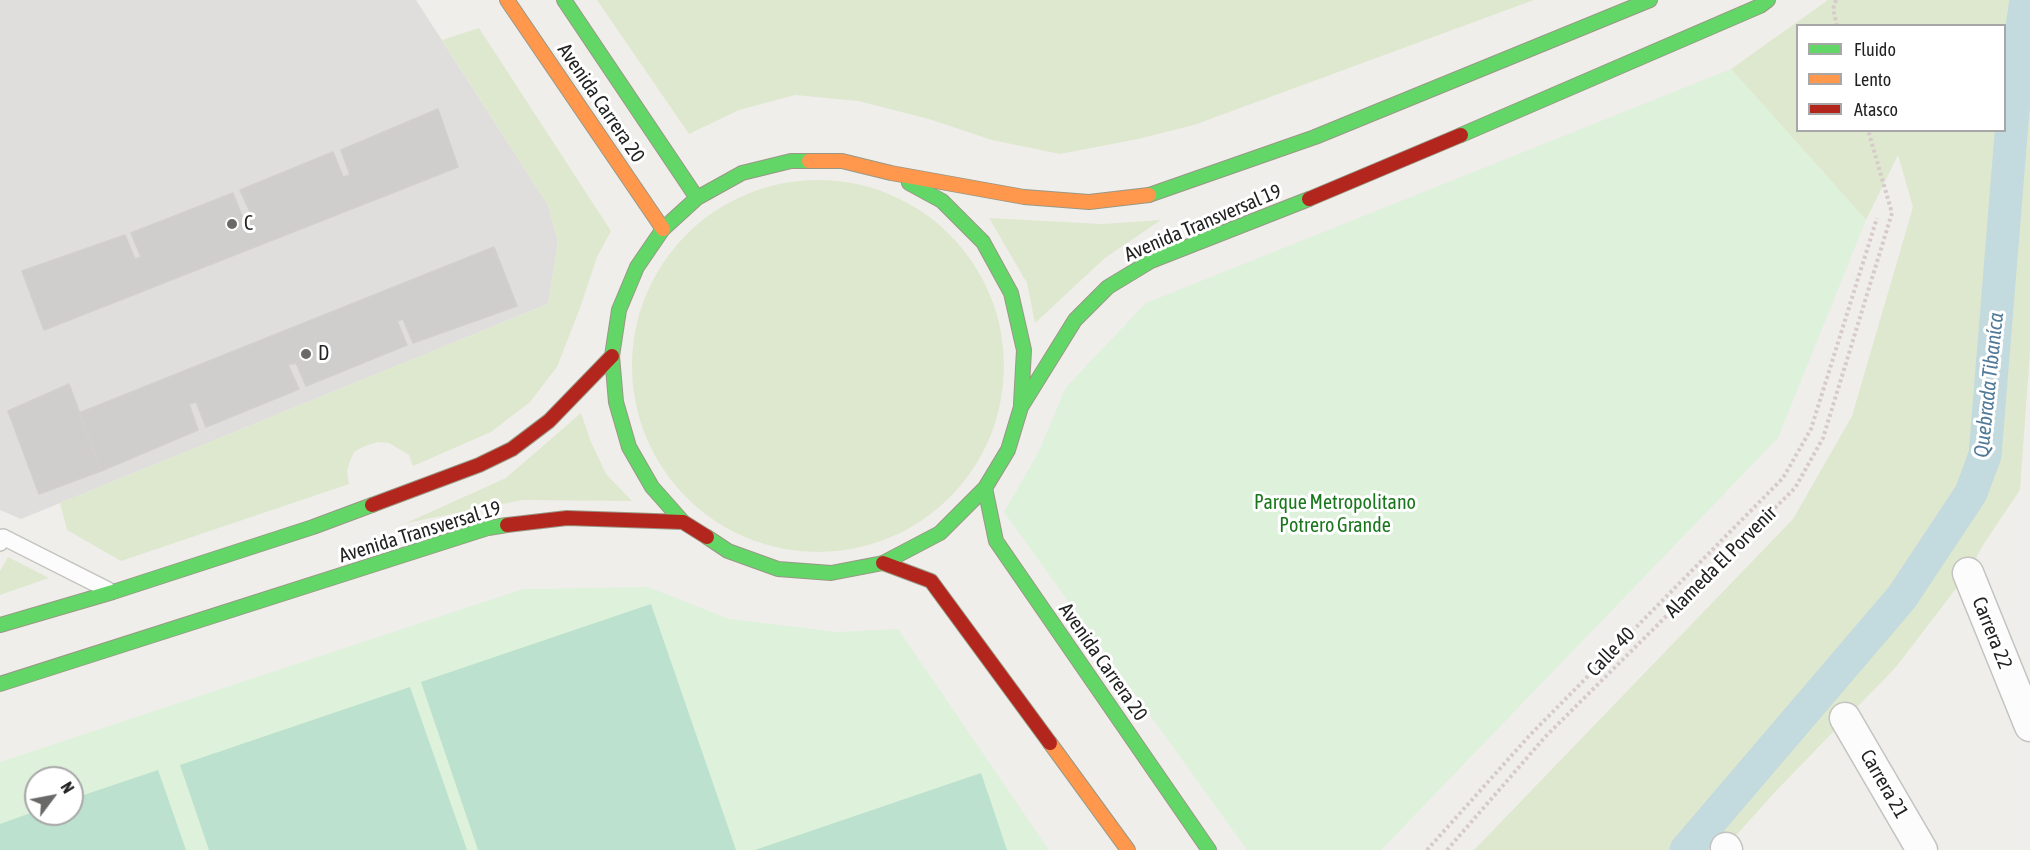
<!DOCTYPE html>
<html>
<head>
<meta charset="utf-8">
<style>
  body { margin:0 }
  #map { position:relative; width:2030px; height:850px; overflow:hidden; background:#f0eeeb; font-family:"Asap Condensed",sans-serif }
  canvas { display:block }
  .legend { position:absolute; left:1796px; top:24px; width:210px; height:108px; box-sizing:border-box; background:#fff; border:2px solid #a7a7a7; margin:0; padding:8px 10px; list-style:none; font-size:18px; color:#222 }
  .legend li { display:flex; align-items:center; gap:12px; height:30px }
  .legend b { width:30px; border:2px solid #a7a7a7 }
  .north { position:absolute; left:24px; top:766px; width:60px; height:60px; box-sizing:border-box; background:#fff; border:2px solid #a7a7a7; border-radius:50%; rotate:58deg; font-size:16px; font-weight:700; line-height:24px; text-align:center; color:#222 }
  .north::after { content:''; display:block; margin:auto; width:21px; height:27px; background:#6a6968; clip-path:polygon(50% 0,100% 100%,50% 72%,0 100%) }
</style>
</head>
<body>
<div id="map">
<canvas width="2030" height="850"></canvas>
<ul class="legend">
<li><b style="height:8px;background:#63d668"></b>Fluido</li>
<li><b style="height:8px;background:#ff974d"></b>Lento</li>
<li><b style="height:8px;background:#b3261e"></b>Atasco</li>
</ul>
<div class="north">N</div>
</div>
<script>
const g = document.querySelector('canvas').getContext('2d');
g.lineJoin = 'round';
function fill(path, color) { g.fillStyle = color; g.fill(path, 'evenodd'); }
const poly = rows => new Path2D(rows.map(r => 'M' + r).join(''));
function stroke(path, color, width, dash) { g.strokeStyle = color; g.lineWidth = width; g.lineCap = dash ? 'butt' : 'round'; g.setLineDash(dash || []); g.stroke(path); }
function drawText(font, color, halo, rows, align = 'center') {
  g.font = font + ' "Asap Condensed",sans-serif'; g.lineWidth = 6; g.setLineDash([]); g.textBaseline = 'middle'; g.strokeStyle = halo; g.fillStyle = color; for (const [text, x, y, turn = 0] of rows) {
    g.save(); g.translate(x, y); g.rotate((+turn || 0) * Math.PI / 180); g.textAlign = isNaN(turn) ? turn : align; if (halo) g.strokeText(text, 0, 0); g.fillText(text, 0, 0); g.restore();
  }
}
fill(poly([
  [0,0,416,0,548,205,558,242,548,304,21,519,0,510]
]), '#dfdedc');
fill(poly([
  [597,0,1534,0,1194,125,1138,139,1060,154,992,140,929,119,858,101,795,95,739,110,689,134],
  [1828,0,2030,0,2030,351,2020,490,1983,545,1968,573,1896,667,1775,792,1723,850,1474,850,1793,519,1852,416,1913,207,1898,155,1866,220,1731,69],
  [1798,26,2004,26,2004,130,1798,130],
  [479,28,611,231,597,257,580,308,557,367,530,402,491,432,413,466,409,455,389,443,377,442,363,447,354,452,350,461,347,472,349,484,121,561,67,530,60,503,548,304,558,242,548,205,442,40],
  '632 366a186 186 0 1 1 372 0a186 186 0 1 1-372 0Z',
  [989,218,1102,224,1161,220,1105,258,1035,323,1027,283],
  [581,413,591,442,606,474,632,501,523,500,406,523,506,478],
  [8,557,49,578,0,595,0,571]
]), '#dee8ce');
fill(poly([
  [1731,69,1866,220,1778,438,1381,850,1247,850,1004,512,1038,453,1066,387,1146,303],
  [648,587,729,619,838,632,898,629,1049,850,0,850,0,762,523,589],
  [36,778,72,778,72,814,36,814]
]), '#ddf1db');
fill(poly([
  [651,604,736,850,478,850,421,682],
  [410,687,467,850,209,850,180,765],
  [158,770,186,850,0,850,0,824,36,811,36,814,72,814,72,799],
  [981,773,1007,850,755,850]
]), '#bce1ce');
stroke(poly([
  [1686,850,1902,597,1971,493,1985,455,2017,61,2026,0]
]), '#c3dade', 33);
const building = poly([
  [438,109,458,167,44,330,22,271,125,235,135,259,141,257,131,233,233,193,242,216,251,214,240,190,333,152,343,177,350,175,341,150,438,109],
  [494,247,517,306,413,343,403,319,397,321,407,345,306,386,296,363,288,365,299,389,206,427,196,402,189,404,198,430,101,471,79,413,494,247],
  [69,384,101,471,39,494,8,411,69,384]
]);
fill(building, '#d0cecc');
stroke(building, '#d2cfcd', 1.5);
const lane = poly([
  [0,543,3,537,108,590]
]);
const street = poly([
  [1968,573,2030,726],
  [1845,718,1922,850],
  [1726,848,1727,850]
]);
const fast = poly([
  [564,0,697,198],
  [1461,135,1760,6,1768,0],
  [909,183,942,201,983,242,1011,293,1024,350,1021,404],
  [1149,195,1315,137,1650,0],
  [985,488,996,541,1209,850],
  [683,522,652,487,629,447,616,402,612,356,619,310,637,267,663,229,697,198,742,173,791,161,809,161],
  [707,537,728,551,778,569,831,573,883,563,940,533,985,488,1008,450,1021,407,1075,320,1108,287,1151,261,1309,199],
  [0,625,113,592,313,527,372,505],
  [0,684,488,528,507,525]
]);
const slow = poly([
  [507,0,663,229],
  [809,161,842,161,891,173,1024,197,1089,202,1149,195],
  [1050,743,1128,850]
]);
const jam = poly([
  [1309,199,1461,135],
  [372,505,479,465,512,449,549,421,612,356],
  [507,525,567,518,683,522,707,537],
  [883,563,931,581,1050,743]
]);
stroke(lane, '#c3c3c1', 18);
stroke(street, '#c3c3c1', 33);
stroke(fast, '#989885', 16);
stroke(slow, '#989885', 16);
stroke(jam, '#989885', 16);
stroke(poly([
  [1836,0,1833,9,1837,26],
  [1427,850,1530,735,1783,478,1811,429,1877,218],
  [1447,850,1545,737,1795,488,1823,438,1892,213,1868,130]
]), '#d6cbca', 4, [3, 3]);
stroke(lane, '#fdfcfc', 15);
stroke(street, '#fdfcfc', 30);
stroke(fast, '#63d668', 14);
stroke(slow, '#ff974d', 14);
stroke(jam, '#b3261e', 14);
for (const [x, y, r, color] of [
  [232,224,6,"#6a6968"],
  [306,354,6,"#6a6968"]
]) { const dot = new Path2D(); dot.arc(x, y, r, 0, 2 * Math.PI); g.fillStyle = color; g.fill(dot); stroke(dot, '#fff', 2); }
drawText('20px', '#222', '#fff', [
  ["Avenida Carrera 20",601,103,56],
  ["Avenida Transversal 19",1203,223,-23],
  ["Avenida Transversal 19",420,532,-17],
  ["Alameda El Porvenir",1721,562,-45],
  ["Carrera 22",1992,633,68],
  ["Calle 40",1611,652,-46],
  ["Avenida Carrera 20",1103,662,55],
  ["Carrera 21",1884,784,60]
]);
drawText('20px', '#222', '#fff', [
  ["C",244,224],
  ["D",318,354]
], 'left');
drawText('20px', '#1a761b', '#fff', [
  ["Parque Metropolitano",1335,503],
  ["Potrero Grande",1335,526]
]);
drawText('italic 21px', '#517998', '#fff', [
  ["Quebrada Tibaníca",1989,385,-84]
]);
</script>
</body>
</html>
